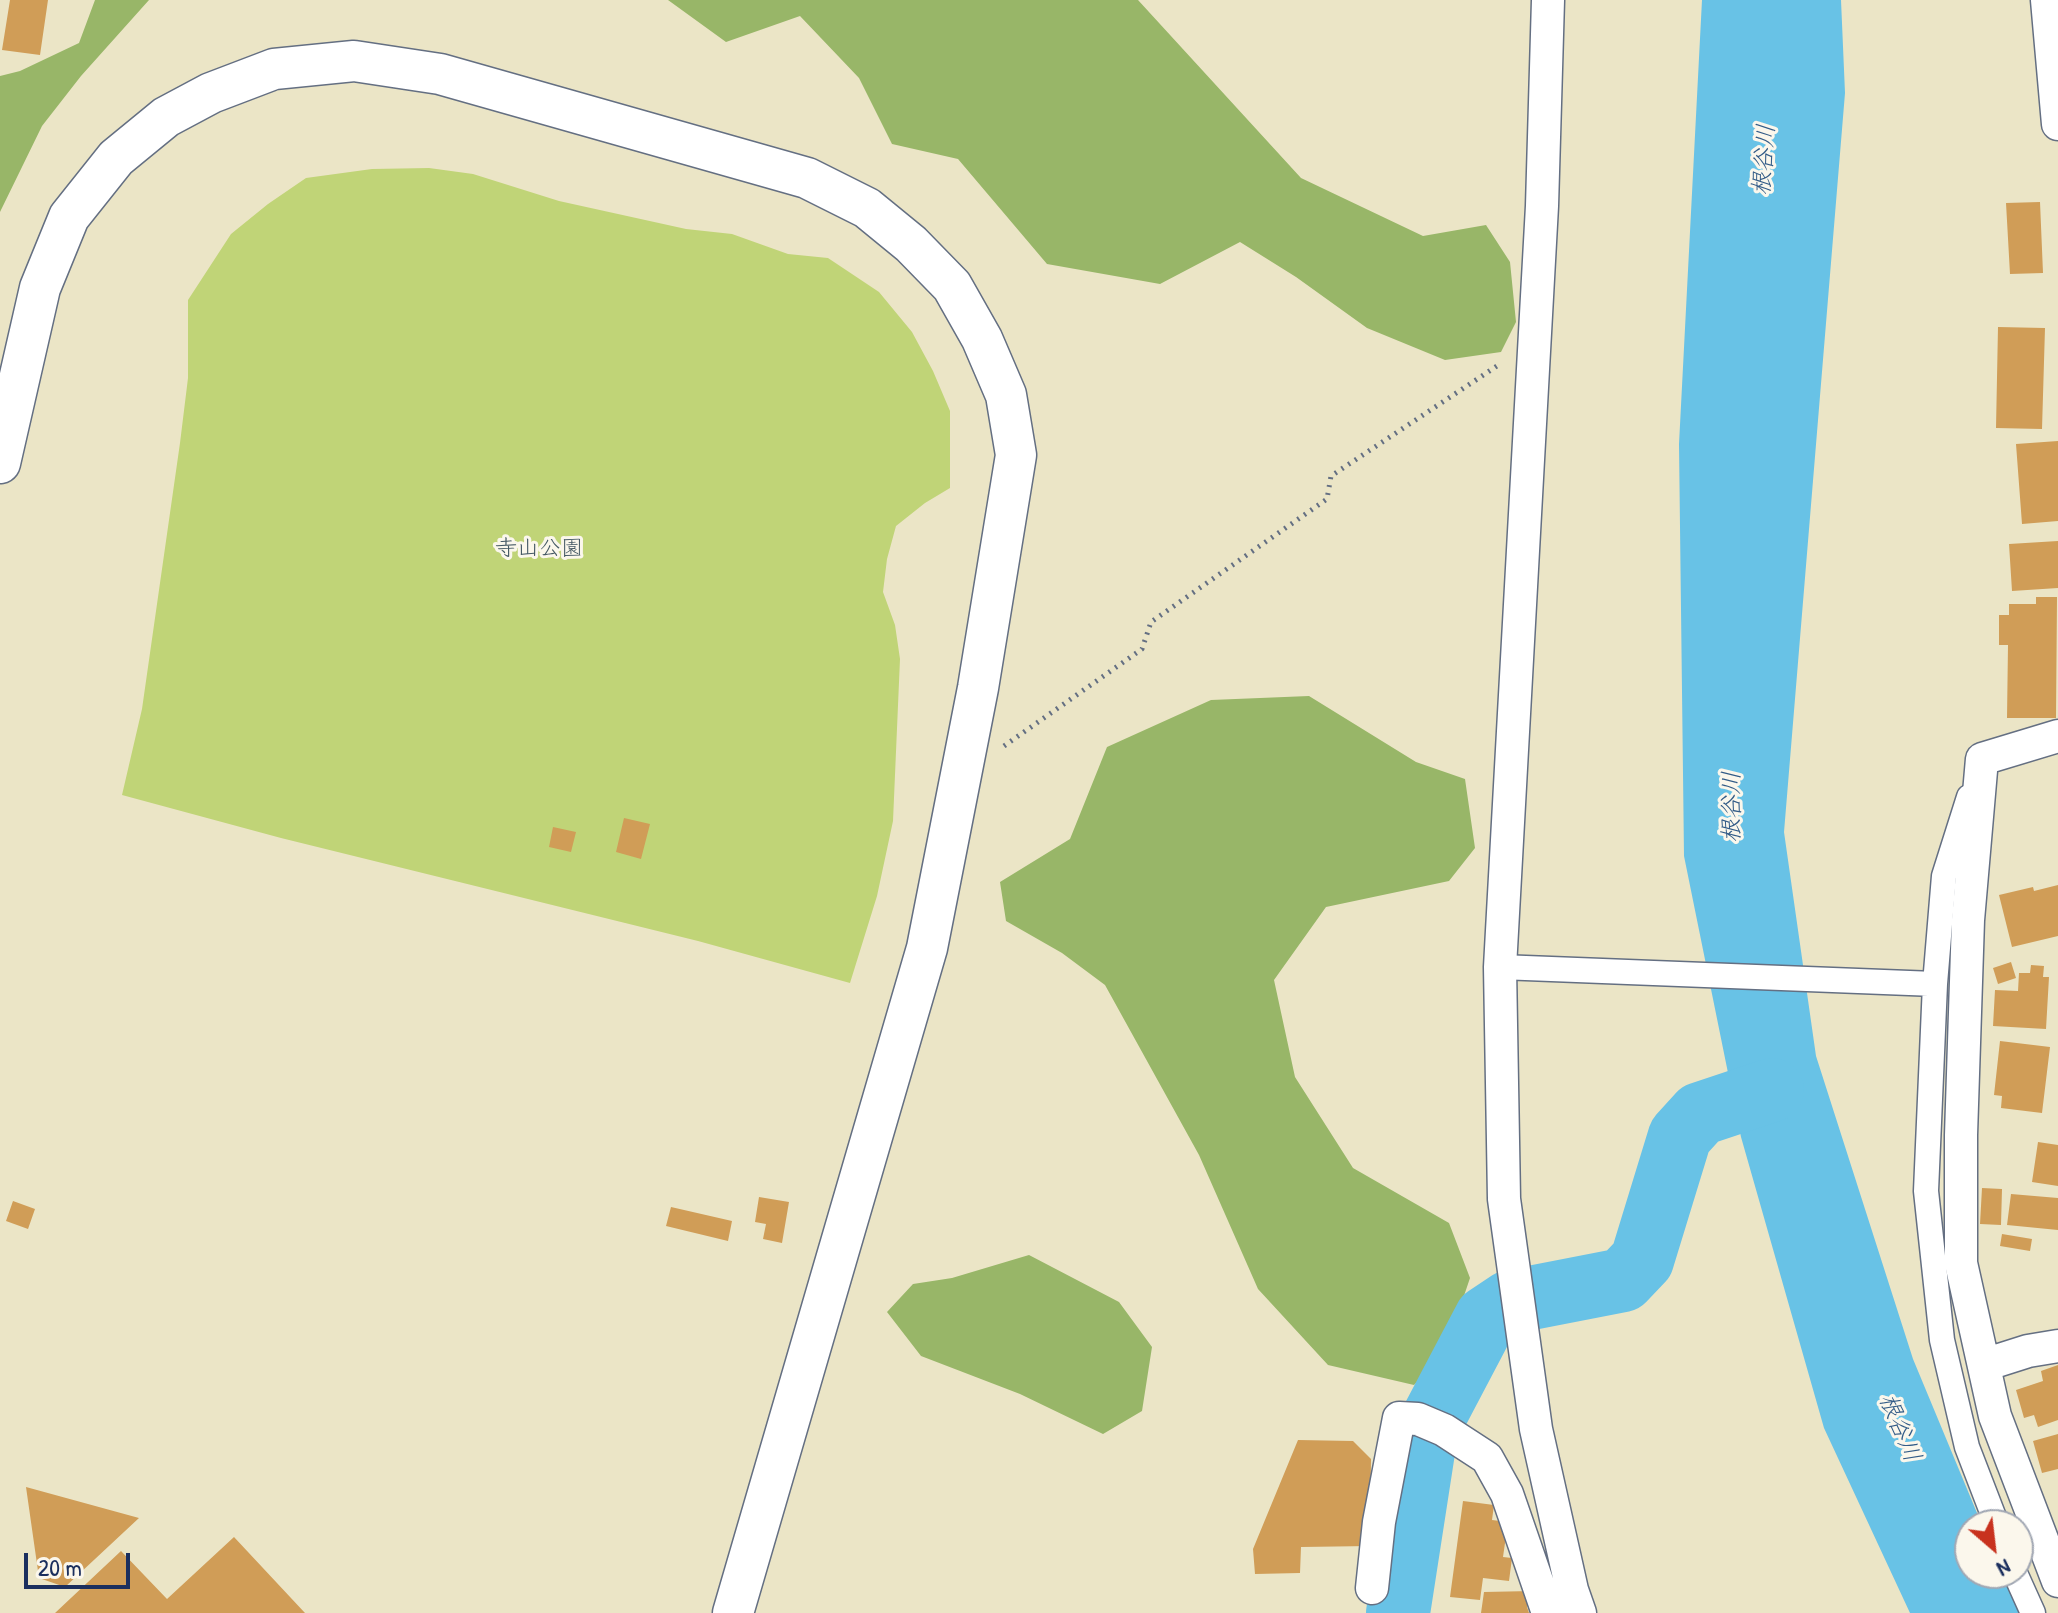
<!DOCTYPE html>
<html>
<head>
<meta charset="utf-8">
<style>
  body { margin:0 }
  #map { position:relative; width:2058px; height:1613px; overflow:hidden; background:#ebe5c6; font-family:"Patrick Hand",sans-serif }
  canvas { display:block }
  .north { position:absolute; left:1954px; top:1509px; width:80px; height:80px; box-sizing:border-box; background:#fbf7ec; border:2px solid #a1a7b3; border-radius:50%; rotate:152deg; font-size:22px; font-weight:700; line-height:32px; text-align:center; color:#1b2f5e }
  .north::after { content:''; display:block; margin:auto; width:28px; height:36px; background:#c8321e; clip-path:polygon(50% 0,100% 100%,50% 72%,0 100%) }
  .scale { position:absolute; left:24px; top:1553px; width:106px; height:36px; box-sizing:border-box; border:4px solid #1b2f5e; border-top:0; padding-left:10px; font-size:24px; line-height:28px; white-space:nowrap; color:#1b2f5e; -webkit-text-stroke:6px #fbf7ec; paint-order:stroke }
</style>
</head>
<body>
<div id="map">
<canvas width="2058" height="1613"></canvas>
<div class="north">N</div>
<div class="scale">20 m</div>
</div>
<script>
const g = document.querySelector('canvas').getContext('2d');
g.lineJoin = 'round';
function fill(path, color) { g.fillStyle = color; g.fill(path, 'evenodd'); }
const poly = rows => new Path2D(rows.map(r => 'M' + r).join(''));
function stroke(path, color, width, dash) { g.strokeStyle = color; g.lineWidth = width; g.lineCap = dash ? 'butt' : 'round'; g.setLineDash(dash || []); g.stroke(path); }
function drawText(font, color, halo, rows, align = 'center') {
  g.font = font + ' "Patrick Hand","Klee One",sans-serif'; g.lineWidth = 6; g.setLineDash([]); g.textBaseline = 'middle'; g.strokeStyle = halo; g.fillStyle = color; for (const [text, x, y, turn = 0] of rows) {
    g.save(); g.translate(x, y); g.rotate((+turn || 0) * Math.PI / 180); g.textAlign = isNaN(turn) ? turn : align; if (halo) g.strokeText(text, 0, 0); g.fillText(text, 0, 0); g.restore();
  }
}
fill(poly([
  [429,168,473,174,559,201,686,229,732,234,788,254,828,258,879,292,912,332,933,371,950,411,950,488,925,503,896,526,887,559,883,592,895,625,900,659,893,821,877,896,850,983,698,941,281,838,122,795,142,709,180,443,188,378,188,300,231,234,268,204,306,178,372,169]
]), '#c0d477');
fill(poly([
  [95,0,149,0,81,76,42,126,0,212,0,76,20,71,79,43],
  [668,0,1138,0,1301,178,1423,236,1486,225,1510,262,1516,322,1501,352,1445,360,1367,328,1296,277,1240,242,1160,284,1047,264,958,159,892,144,859,78,800,16,726,42],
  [1309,696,1416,762,1465,779,1475,848,1449,881,1326,907,1274,980,1295,1077,1353,1168,1449,1223,1470,1278,1444,1355,1414,1385,1328,1365,1258,1289,1199,1155,1105,985,1062,953,1006,921,1000,882,1070,839,1107,747,1211,700],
  [1029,1255,1119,1302,1152,1347,1142,1411,1103,1434,1020,1394,921,1356,887,1312,913,1284,952,1278]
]), '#98b668');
fill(poly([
  [1702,0,1841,0,1845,93,1784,832,1816,1056,1913,1359,1982,1525,1970,1525,1970,1573,2002,1573,2019,1613,1910,1613,1824,1428,1741,1137,1684,856,1679,444]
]), '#68c2e6');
stroke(poly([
  [1398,1613,1426,1432,1486,1318,1510,1302,1623,1280,1642,1260,1680,1136,1700,1114,1772,1090]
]), '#68c2e6', 64);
fill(poly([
  [10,0,48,0,40,55,2,50],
  [2040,202,2043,273,2010,274,2006,203],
  [1998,327,2045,328,2042,429,1996,428],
  [2058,441,2058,521,2022,524,2016,444],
  [2058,541,2058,588,2012,591,2009,544],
  [2036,597,2057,597,2056,718,2007,718,2008,645,1999,645,1999,615,2009,615,2009,604,2036,604],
  [624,818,650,824,641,859,616,852],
  [553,827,576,832,571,852,549,847],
  [2058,885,2058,936,2012,947,1999,895,2033,887,2034,891],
  [2011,962,2016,978,1998,984,1993,968],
  [2031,965,2044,966,2043,977,2049,977,2046,1029,1993,1026,1995,990,2018,991,2019,973,2030,973],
  [2000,1041,2050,1047,2042,1113,2001,1108,2002,1096,1994,1095],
  [2038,1142,2058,1145,2058,1186,2032,1182],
  [1982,1188,2002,1189,2001,1225,1980,1224],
  [2011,1194,2058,1198,2058,1230,2007,1225],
  [759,1197,789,1202,782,1243,763,1239,766,1224,755,1222],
  [13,1201,35,1209,28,1229,6,1221],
  [671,1207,732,1221,728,1241,666,1226],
  [2002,1234,2032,1239,2030,1251,2000,1246],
  [2058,1365,2058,1420,2038,1427,2034,1415,2024,1418,2016,1390,2043,1381,2041,1371],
  [2058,1434,2058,1469,2042,1473,2033,1441],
  [1298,1440,1353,1441,1371,1459,1370,1546,1301,1547,1300,1573,1255,1574,1253,1549],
  [26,1487,139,1518,65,1587,39,1578],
  [1463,1501,1494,1505,1492,1520,1508,1522,1503,1557,1512,1558,1509,1581,1483,1578,1480,1600,1450,1597],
  [234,1537,305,1613,55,1613,121,1551,167,1599],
  [1532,1591,1527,1607,1529,1613,1481,1613,1484,1592]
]), '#d09d57');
const pedestrian = poly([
  [1969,797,1944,876,1935,984,1926,1191,1942,1340,1967,1447,1997,1525],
  [1500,967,1935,984],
  [2015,1573,2033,1613]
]);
const minor = poly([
  [1548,0,1542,206,1500,967,1504,1199,1536,1429,1572,1590,1580,1613],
  [2047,0,2058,124],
  [2058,736,1982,759,1968,920,1961,1135,1961,1263,1995,1416,2058,1581],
  [1984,1365,2028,1351,2058,1346],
  [1372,1588,1379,1522,1399,1418,1418,1419,1444,1430,1487,1458,1507,1494,1548,1613]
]);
const tertiary = poly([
  [0,463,40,288,69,217,116,158,166,117,211,93,274,69,354,61,440,74,807,178,867,208,911,244,952,286,982,339,1006,395,1016,455,978,688,927,948,733,1613]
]);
stroke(pedestrian, '#646f82', 27);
stroke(minor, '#646f82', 35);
stroke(tertiary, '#646f82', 43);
stroke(poly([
  [1004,746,1142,649,1151,622,1327,499,1331,476,1500,364]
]), '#646f82', 5, [2, 6]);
stroke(pedestrian, '#fff', 24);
stroke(minor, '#fff', 32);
stroke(tertiary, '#fff', 40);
drawText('22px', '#445864', '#fbf7ec', [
  ["寺山公園",539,549]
]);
drawText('italic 24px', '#325b87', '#fbf7ec', [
  ["根谷川",1765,160,-86],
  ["根谷川",1733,807,-90],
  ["根谷川",1899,1428,67]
]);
</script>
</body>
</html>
